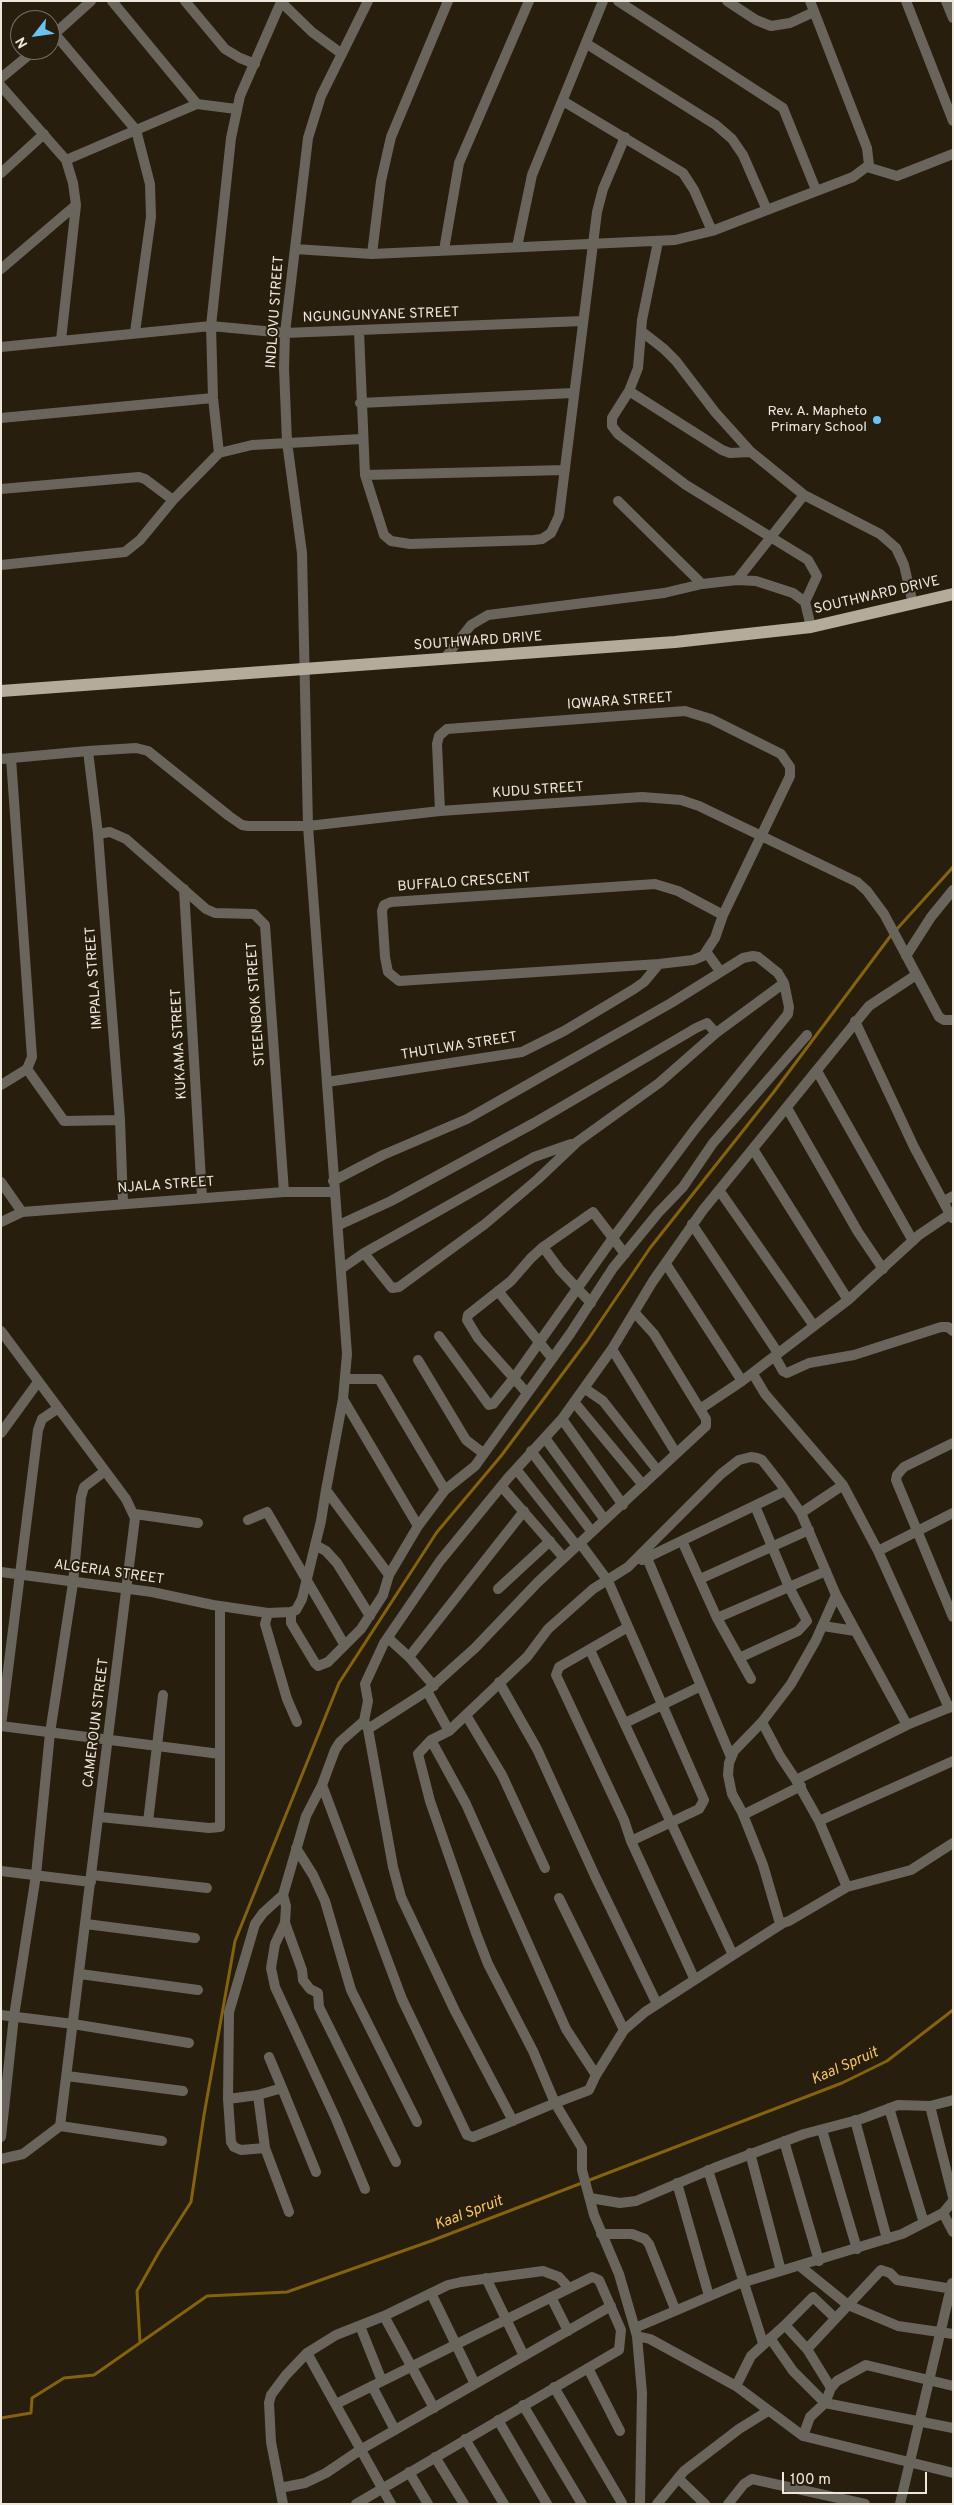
<!DOCTYPE html>
<html>
<head>
<meta charset="utf-8">
<style>
  body { margin:0 }
  #map { position:relative; width:954px; height:2505px; overflow:hidden; background:#271e0e; font-family:Overpass,sans-serif }
  canvas { display:block }
  .frame { position:absolute; inset:0; border:2px solid #ede8dd; pointer-events:none }
  .north { position:absolute; left:10px; top:10px; width:50px; height:50px; box-sizing:border-box; background:#271e0e; border:1px solid #766f61; border-radius:50%; rotate:240deg; font-size:14px; font-weight:700; line-height:20px; text-align:center; color:#ede8dd }
  .north::after { content:''; display:block; margin:auto; width:18px; height:22px; background:#6ac3f1; clip-path:polygon(50% 0,100% 100%,50% 72%,0 100%) }
  .scale { position:absolute; left:782px; top:2472px; width:145px; height:22px; box-sizing:border-box; border:2px solid #ede8dd; border-top:0; padding-left:6px; font-size:15px; line-height:18px; white-space:nowrap; color:#ede8dd; -webkit-text-stroke:4px #271e0e; paint-order:stroke }
</style>
</head>
<body>
<div id="map">
<canvas width="954" height="2505"></canvas>
<div class="frame"></div>
<div class="north">N</div>
<div class="scale">100 m</div>
</div>
<script>
const g = document.querySelector('canvas').getContext('2d');
g.lineJoin = 'round';
const poly = rows => new Path2D(rows.map(r => 'M' + r).join(''));
function stroke(path, color, width, dash) { g.strokeStyle = color; g.lineWidth = width; g.lineCap = dash ? 'butt' : 'round'; g.setLineDash(dash || []); g.stroke(path); }
function drawText(font, color, halo, rows, align = 'center') {
  g.font = font + ' Overpass,sans-serif'; g.lineWidth = 4; g.setLineDash([]); g.textBaseline = 'middle'; g.strokeStyle = halo; g.fillStyle = color; for (const [text, x, y, turn = 0] of rows) {
    g.save(); g.translate(x, y); g.rotate((+turn || 0) * Math.PI / 180); g.textAlign = isNaN(turn) ? turn : align; if (halo) g.strokeText(text, 0, 0); g.fillText(text, 0, 0); g.restore();
  }
}
stroke(poly([
  [896,930,953,867],
  [140,2342,137,2291,159,2252,191,2202,204,2115,235,1941,339,1683,437,1532,501,1456,587,1341,650,1248,773,1093,892,934],
  [1,2418,31,2413,32,2398,64,2378,94,2375,207,2296,287,2292,431,2241,842,2083,887,2061,953,2010]
]), '#84620f', 3);
stroke(poly([
  [112,1,197,104],
  [185,1,225,49,240,58,255,64],
  [280,1,312,32,342,54],
  [368,1,321,96,308,138,285,333,284,368,287,442,302,553,308,826,347,1354,343,1399,326,1490,389,1575],
  [618,1,783,108,816,190],
  [727,1,756,20,771,26,790,23,814,12],
  [906,1,953,121],
  [946,1,953,18],
  [55,34,136,130,150,184,151,217,135,332],
  [51,37,91,1],
  [587,44,716,125,732,139,743,155,767,210],
  [1,78,35,50],
  [1,86,66,160,73,183,76,205,61,340],
  [563,101,683,173,694,190,712,231],
  [66,160,197,104,236,109],
  [867,167,897,176,953,154],
  [1,173,44,134],
  [658,242,642,320,638,368,629,391,612,418,612,426,618,434,686,485,808,560,817,576,805,602],
  [517,247,532,175,603,1],
  [295,249,372,254,675,240,712,231,853,177,869,165,867,148,810,1],
  [444,250,459,163,529,1],
  [372,254,381,181,391,137,448,1],
  [1,269,76,205],
  [359,331,365,475,384,535,391,541,410,544,534,540,542,539,551,533,559,516,597,212,603,189,625,137],
  [641,331,664,349,676,361,715,412,751,452,804,495,880,534,896,548,904,565,913,604],
  [1,347,211,326,285,333,583,321],
  [629,391,722,450,730,453,751,452],
  [360,403,573,393],
  [1,418,213,398],
  [219,453,213,398,211,326,231,138,240,96,281,2],
  [365,475,565,470],
  [1,489,139,477,145,479,173,500],
  [618,501,702,584],
  [1,565,125,552,140,540,173,500,219,453,252,445,361,439],
  [737,580,804,495],
  [444,659,471,625,488,615,664,593,702,584,737,580,756,581,793,593,805,602,811,627],
  [88,751,98,834,120,1120,123,1203],
  [1,759,88,751,136,748,148,751,229,816,242,825,248,826,308,826,440,811,642,797,681,800,699,806,857,882,867,891,884,914,939,1017,944,1020,953,1020],
  [440,811,437,744,439,736,447,729,672,712,685,711,711,719,781,754,790,767,790,776,723,915,715,938,703,956,693,960,659,964,399,981,388,972,385,957,382,911,384,905,391,902,655,884,678,891,723,915],
  [98,834,110,832,126,839,206,909,215,913,254,914,265,925,284,1192],
  [184,889,202,1197],
  [707,953,720,971],
  [906,956,931,917,953,890],
  [855,1021,914,1147,952,1218],
  [27,1069,64,1121,120,1120],
  [817,1071,913,1241],
  [327,1082,522,1052,564,1031,634,989,644,982,659,964],
  [1,1085,27,1069,32,1057,11,758],
  [787,1108,858,1232,883,1269],
  [753,1149,848,1300],
  [333,1181,383,1155,467,1119,671,1003,743,958,753,956,758,957,778,973,784,983,789,1007,788,1014,695,1129,613,1238,514,1378,493,1404,489,1405,439,1336],
  [1,1182,22,1212],
  [719,1190,814,1326],
  [944,1201,953,1196],
  [1,1222,22,1212,284,1192,334,1192],
  [692,1224,778,1353],
  [339,1225,391,1201,534,1123,696,1028,707,1023,716,1033],
  [543,1247,593,1212,625,1254],
  [364,1253,534,1157,571,1144],
  [666,1264,742,1381,848,1300,919,1235,950,1214],
  [341,1269,364,1253,392,1288,399,1287,485,1224,538,1179,577,1142,659,1083,716,1033,784,983],
  [498,1291,552,1358],
  [1,1331,126,1499,135,1518,60,2126,23,2154,1,2159],
  [612,1349,676,1453],
  [775,1357,783,1371,787,1373,809,1363,854,1355,941,1327,948,1327,953,1331],
  [418,1360,466,1440,483,1453],
  [753,1374,765,1394,843,1485,878,1551,949,1708],
  [345,1379,379,1379,445,1490],
  [584,1388,603,1401,658,1471],
  [527,1393,478,1338,467,1320,468,1315,511,1281,531,1258,543,1247,560,1270,591,1303],
  [343,1399,418,1526],
  [574,1402,643,1485],
  [700,1409,742,1381],
  [562,1419,623,1505],
  [1,1433,38,1382],
  [545,1438,605,1520],
  [953,1443,904,1467,897,1475,896,1480,953,1617],
  [531,1451,592,1532],
  [516,1469,577,1546],
  [502,1487,564,1558],
  [801,1513,843,1485],
  [135,1514,198,1523],
  [248,1520,267,1512,344,1644],
  [682,1541,717,1618,751,1679],
  [580,1543,608,1581,704,1800,699,1809,631,1841],
  [315,1545,326,1551,337,1563,370,1616],
  [878,1551,953,1513],
  [647,1558,731,1757],
  [642,1560,785,1491],
  [1,1572,152,1592,213,1605,268,1613,291,1612,296,1610,302,1599,321,1521,326,1490],
  [700,1579,809,1530],
  [498,1589,550,1541],
  [291,1612,291,1623,315,1663,318,1666,328,1662,361,1629,383,1595,389,1575,418,1526,445,1490,475,1466,570,1334,613,1268,658,1213,683,1187,713,1143,807,1035],
  [268,1613,265,1624,287,1699,297,1722],
  [717,1618,826,1571],
  [823,1626,855,1631],
  [628,1627,559,1667,556,1675,624,1820,631,1841,694,1978],
  [388,1638,409,1657,524,1511],
  [590,1650,733,1955,645,2012,624,2030,596,2075,589,2090,555,2103,582,2148,582,2170,594,2215,619,2274,637,2336],
  [409,1657,434,1686],
  [739,1658,798,1631,807,1621,789,1587,755,1506],
  [499,1682,537,1749,595,1876,657,2004],
  [466,1715,502,1775,545,1868],
  [364,1721,368,1729,393,1867,401,1897,455,2011,513,2121],
  [762,1722,734,1751,729,1763,728,1775,732,1794,742,1812,763,1865,779,1920,783,1923,789,1921,847,1887],
  [625,1723,701,1686],
  [907,1725,953,1706],
  [1,1726,38,1430,42,1419,57,1409],
  [1,1726,220,1754],
  [368,1729,427,1691],
  [449,1731,527,1657,548,1629,593,1589,628,1567,721,1474,739,1460,751,1457,757,1458,762,1460,780,1483,801,1513,836,1595,907,1725,796,1780,819,1821,847,1887,911,1870,953,1843],
  [431,1740,466,1804,566,2029,596,2075],
  [796,1780,780,1756,762,1722,791,1684,816,1640,836,1595],
  [322,1785,402,1999,467,2135,473,2137,493,2129,555,2103,533,2051,488,1964,476,1933,430,1801,418,1754,431,1740,449,1731,427,1691,475,1648,538,1582,706,1426,706,1419,654,1334,635,1313],
  [743,1815,801,1786],
  [100,1817,209,1828,220,1827,220,1606],
  [819,1821,953,1761],
  [148,1822,163,1695],
  [296,1848,313,1875,325,1901,351,1990,417,2122],
  [1,1871,91,1882],
  [92,1875,207,1888],
  [283,1895,286,1906,285,1923,302,1970,303,1980,310,1989,318,1993,319,2007,396,2162],
  [559,1898,624,2030],
  [285,1923,275,1944,271,1968,275,1987,336,2119,365,2189],
  [86,1924,195,1938],
  [733,1955,783,1923],
  [80,1974,198,1990],
  [1,2015,73,2024,189,2043],
  [269,2057,282,2088],
  [67,2076,183,2091],
  [258,2095,282,2088,316,2172],
  [228,2099,258,2095,265,2148],
  [930,2106,953,2197],
  [889,2108,924,2223],
  [855,2120,887,2239],
  [60,2126,162,2141],
  [822,2130,857,2249],
  [1,2137,14,2016,36,1875,50,1733,73,1583,81,1497,84,1487,105,1471],
  [784,2141,819,2261],
  [750,2153,781,2271],
  [708,2170,763,2343],
  [677,2183,709,2296],
  [590,2198,620,2203,636,2201,714,2168,804,2134,861,2119,898,2105,930,2106,953,2100],
  [953,2201,943,2213,953,2232],
  [289,2212,265,2148,241,2150,234,2147,231,2142,228,2099,229,2012,255,1924,263,1913,283,1895,306,1816,322,1785,335,1750,340,1742,364,1721,368,1701,365,1684,384,1643,440,1561,508,1478,562,1419,612,1349,653,1281,703,1210,869,1006,916,975],
  [601,2234,632,2234,645,2239,649,2244,675,2309],
  [801,2267,848,2305,898,2326,953,2334],
  [486,2278,524,2356],
  [431,2293,475,2384],
  [551,2297,568,2331],
  [384,2316,434,2408],
  [785,2325,813,2297,835,2318],
  [360,2326,382,2381],
  [635,2328,738,2284,902,2234,943,2213],
  [770,2338,793,2371,825,2403,831,2388,837,2381,866,2365,953,2386],
  [807,2349,831,2388],
  [307,2353,391,2504],
  [588,2368,620,2431],
  [372,2386,395,2430],
  [736,2386,751,2356,785,2325,807,2349,881,2270,890,2273,897,2280,953,2289],
  [554,2387,622,2503],
  [336,2404,592,2277,599,2280,621,2330,619,2350,356,2504],
  [523,2405,582,2504],
  [498,2420,547,2504],
  [803,2436,810,2417,825,2403,953,2428],
  [465,2439,504,2504],
  [435,2457,464,2504],
  [409,2472,428,2504],
  [678,2478,705,2504],
  [280,2488,305,2483,326,2473,360,2450,611,2306],
  [283,2504,271,2442,269,2403,271,2395,286,2375,307,2353,336,2335,384,2316,448,2285,461,2282,543,2271,559,2277,569,2288],
  [640,2504,642,2393,637,2336,650,2339,736,2386,803,2436,953,2473],
  [657,2504,684,2471,739,2429,768,2411],
  [728,2504,744,2484,752,2479,865,2504],
  [900,2504,952,2283]
]), '#69655d', 10);
stroke(poly([
  [1,691,675,642,811,627,953,594]
]), '#b4ab9a', 12);
for (const [x, y, r, color] of [
  [877,420,5,"#6ac3f1"]
]) { const dot = new Path2D(); dot.arc(x, y, r, 0, 2 * Math.PI); g.fillStyle = color; g.fill(dot); stroke(dot, '#271e0e', 2); }
drawText('14px', '#ede8dd', '#271e0e', [
  ["INDLOVU STREET",276,312,-86],
  ["NGUNGUNYANE STREET",381,316,-2],
  ["SOUTHWARD DRIVE",877,596,-13],
  ["SOUTHWARD DRIVE",478,642,-4],
  ["IQWARA STREET",620,702,-4],
  ["KUDU STREET",538,791,-4],
  ["BUFFALO CRESCENT",464,883,-4],
  ["IMPALA STREET",95,978,-94],
  ["STEENBOK STREET",257,1004,-94],
  ["KUKAMA STREET",180,1044,-93],
  ["THUTLWA STREET",459,1047,-9],
  ["NJALA STREET",166,1186,-4],
  ["ALGERIA STREET",109,1573,8],
  ["CAMEROUN STREET",97,1723,-83]
]);
drawText('14px', '#ede8dd', '#271e0e', [
  ["Rev. A. Mapheto",867,412],
  ["Primary School",867,428]
], 'right');
drawText('italic 15px', '#f8c661', '#271e0e', [
  ["Kaal Spruit",845,2067,-24],
  ["Kaal Spruit",469,2214,-21]
]);
</script>
</body>
</html>
